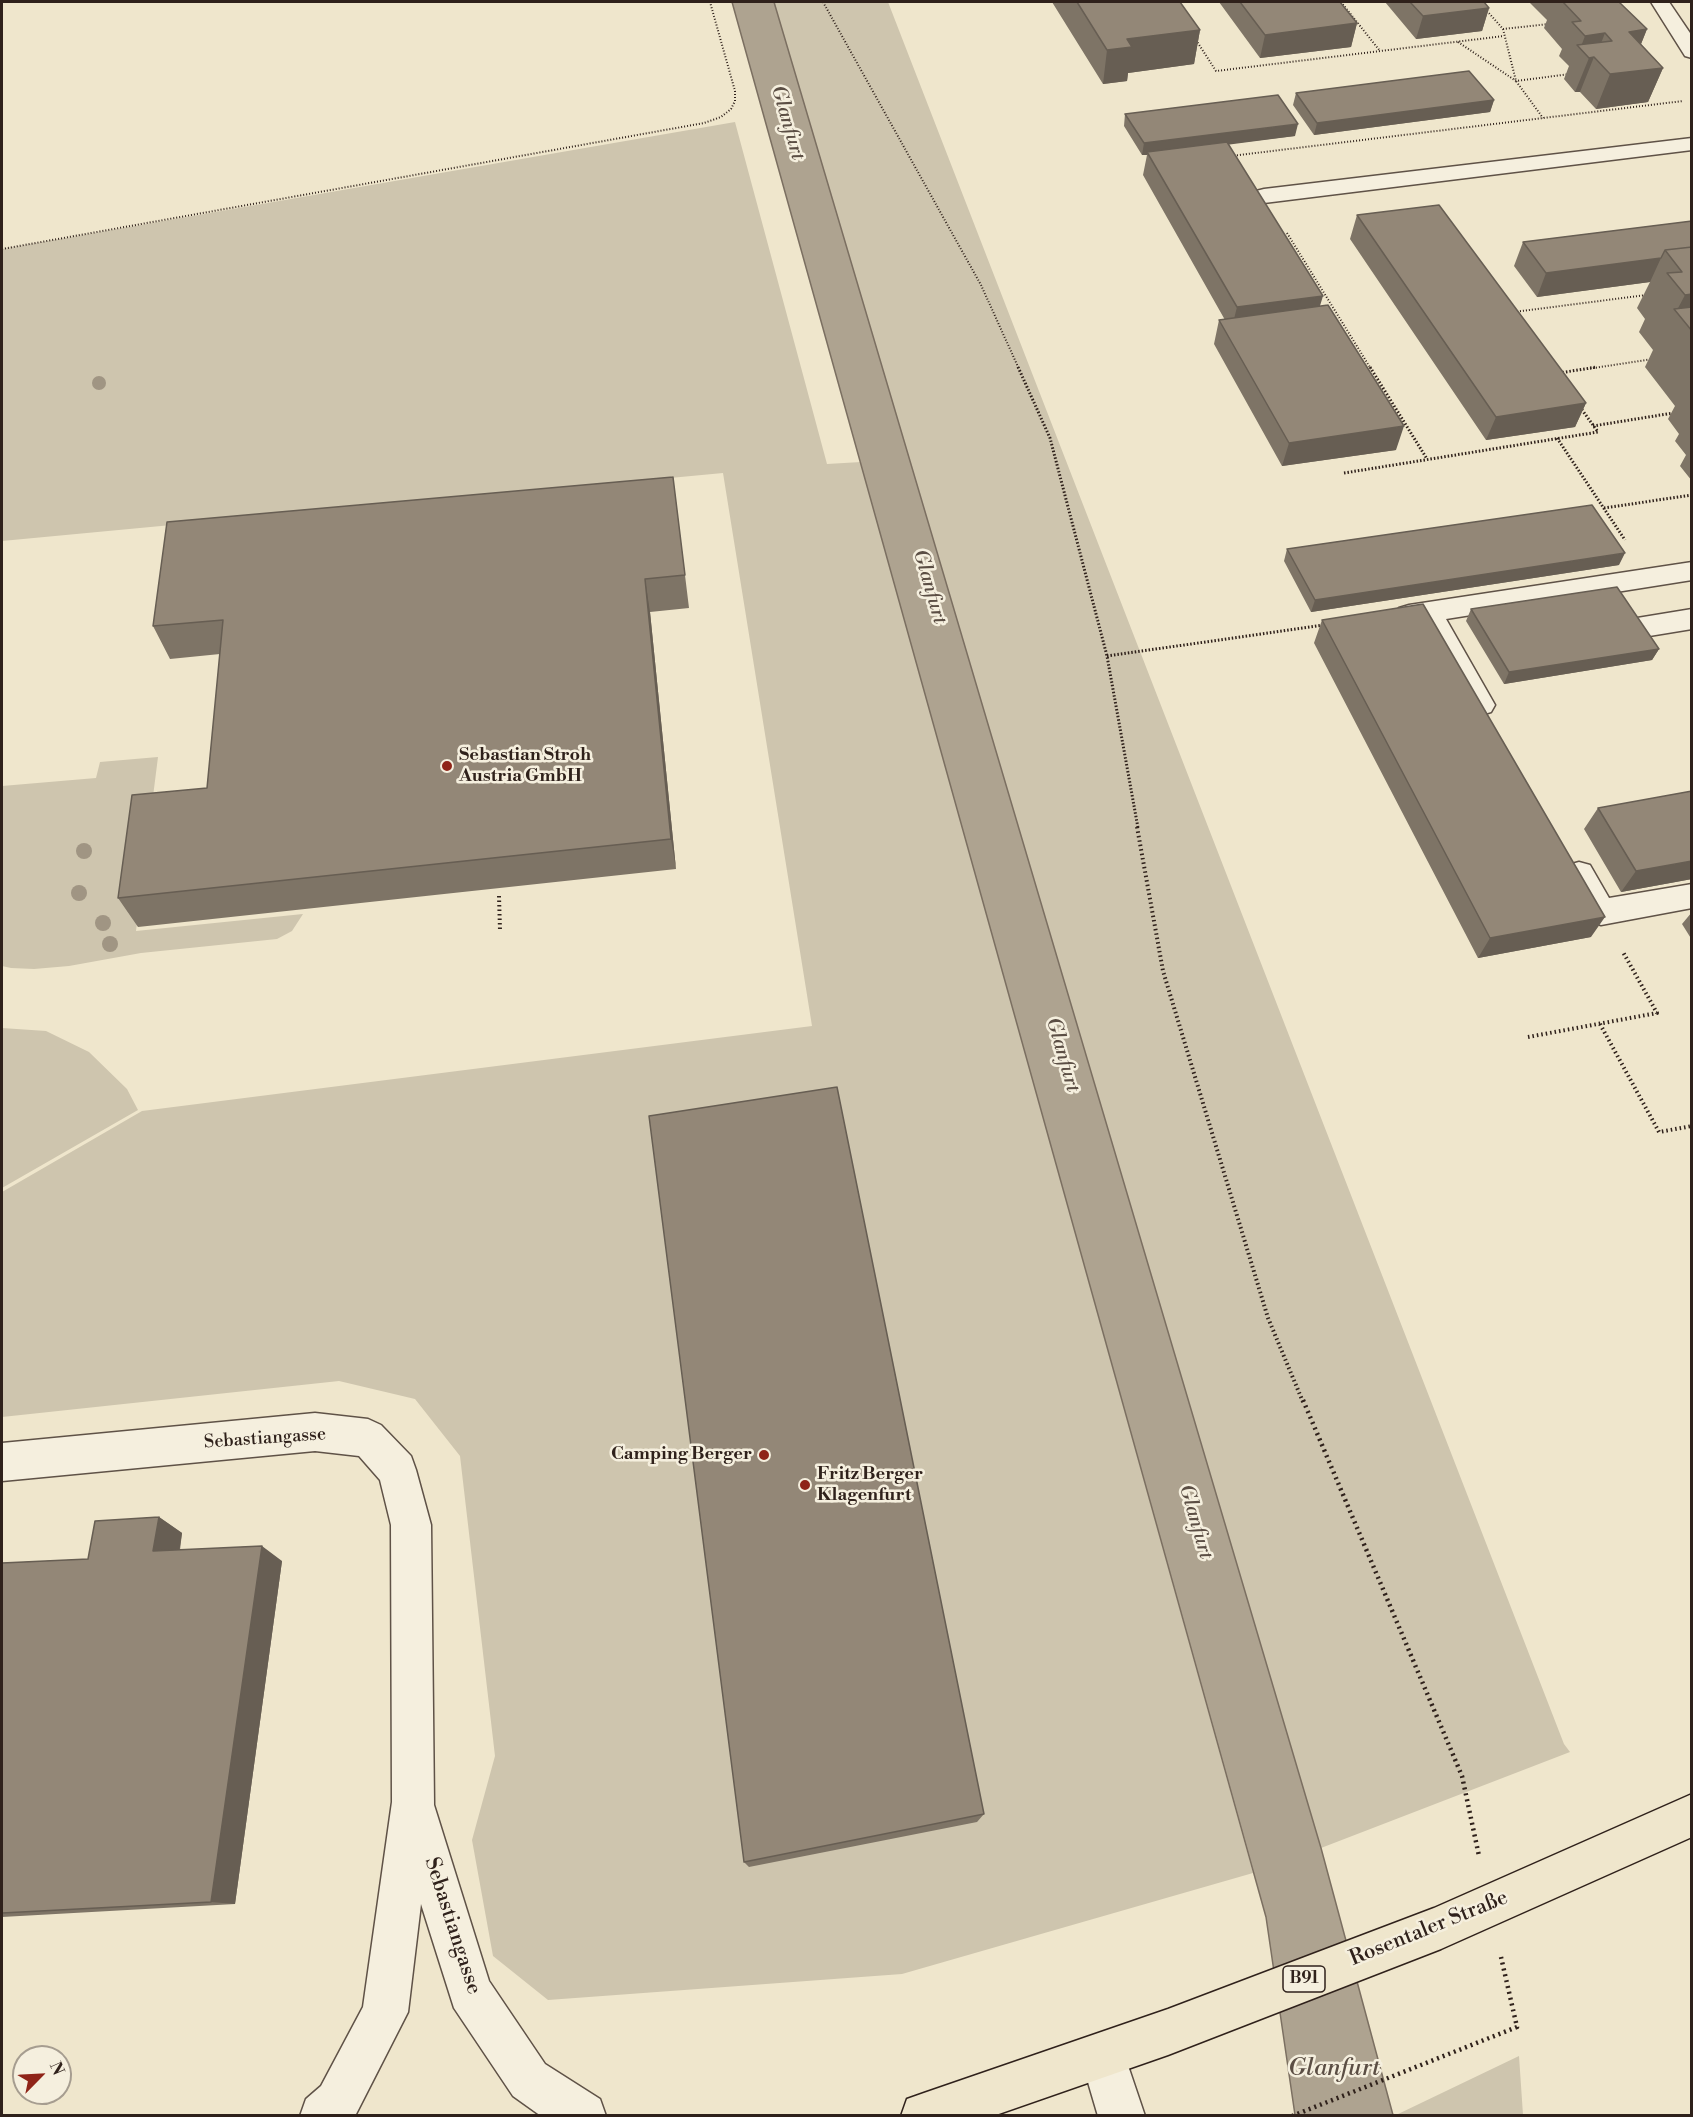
<!DOCTYPE html>
<html>
<head>
<meta charset="utf-8">
<style>
  body { margin:0 }
  #map { position:relative; width:1693px; height:2117px; overflow:hidden; background:#efe6cc; font-family:"Libre Bodoni",serif }
  canvas { display:block }
  .frame { position:absolute; inset:0; border:3px solid #2f211b; pointer-events:none }
  .north { position:absolute; left:12px; top:2045px; width:60px; height:60px; box-sizing:border-box; background:#f5efde; border:2px solid #a69d90; border-radius:50%; rotate:66deg; font-size:16px; font-weight:700; line-height:24px; text-align:center; color:#2f211b }
  .north::after { content:''; display:block; margin:auto; width:21px; height:27px; background:#8f2418; clip-path:polygon(50% 0,100% 100%,50% 72%,0 100%) }
</style>
</head>
<body>
<div id="map">
<canvas width="1693" height="2117"></canvas>
<div class="frame"></div>
<div class="north">N</div>
</div>
<script>
const g = document.querySelector('canvas').getContext('2d');
g.lineJoin = 'round';
function fill(path, color) { g.fillStyle = color; g.fill(path, 'evenodd'); }
const poly = rows => new Path2D(rows.map(r => 'M' + r).join(''));
function stroke(path, color, width, dash) { g.strokeStyle = color; g.lineWidth = width; g.lineCap = dash ? 'butt' : 'round'; g.setLineDash(dash || []); g.stroke(path); }
function drawText(font, color, halo, rows, align = 'center') {
  g.font = font + ' "Libre Bodoni",serif'; g.lineWidth = 5; g.setLineDash([]); g.textBaseline = 'middle'; g.strokeStyle = halo; g.fillStyle = color; for (const [text, x, y, turn = 0] of rows) {
    g.save(); g.translate(x, y); g.rotate((+turn || 0) * Math.PI / 180); g.textAlign = isNaN(turn) ? turn : align; if (halo) g.strokeText(text, 0, 0); g.fillText(text, 0, 0); g.restore();
  }
}
fill(poly([
  [774,2,888,2,1564,1744,1570,1752,1321,1848],
  [735,122,827,464,861,462,1253,1873,902,1974,548,2000,493,1956,472,1840,495,1756,460,1456,415,1399,339,1381,2,1417,2,1192,142,1111,812,1026,723,473,2,541,2,249],
  [158,757,136,931,303,914,292,931,277,939,141,953,69,966,34,969,11,968,2,966,2,786,96,778,100,762],
  [2,1028,46,1031,89,1052,127,1089,138,1110,2,1188],
  [1519,2056,1523,2115,1396,2115]
]), '#cec5ae');
const water = poly([
  [732,2,774,2,1321,1848,1393,2115,1295,2115,1266,1917,732,2]
]);
fill(water, '#aea390');
stroke(water, '#7b6f61', 1.5);
const minor = poly([
  [1651,2,1669,2,1692,36,1692,58,1685,56,1651,2],
  [1692,138,1692,150,1264,203,1256,201,1253,196,1256,191,1264,189,1692,138],
  [1692,562,1692,580,1446,619,1495,705,1491,712,1481,715,1471,712,1421,623,1409,625,1399,622,1395,615,1399,608,1409,605,1692,562],
  [1692,609,1692,629,1631,639,1621,636,1617,629,1621,622,1631,619,1692,609],
  [1579,862,1590,865,1609,898,1692,884,1692,908,1601,925,1590,921,1564,874,1568,865,1579,862],
  [315,1413,368,1419,381,1425,411,1456,416,1470,431,1525,434,1805,489,1981,545,2064,600,2099,606,2116,541,2116,513,2096,454,2008,421,1904,408,2012,355,2116,300,2116,306,2099,321,2086,363,2007,392,1802,391,1525,380,1480,359,1456,315,1451,2,1481,2,1443,315,1413],
  [1103,2032,1119,2039,1145,2116,1098,2116,1080,2055,1087,2039,1103,2032]
]);
const major = poly([
  [1692,1794,1692,1837,1441,1949,1168,2055,993,2116,901,2116,907,2099,924,2093,1168,2009,1434,1908,1692,1794]
]);
stroke(minor, '#5f5247', 3);
stroke(major, '#2f211b', 3);
stroke(poly([
  [823,2,981,285,1019,369],
  [1341,2,1380,51],
  [1479,2,1503,29,1549,24],
  [1503,29,1516,81,1543,118],
  [1196,40,1216,71,1504,36],
  [1458,42,1516,81,1570,74],
  [1231,156,1683,101],
  [1287,233,1371,369],
  [2,249,704,123,721,117,731,109,735,101,735,91,710,2],
  [1514,312,1646,295],
  [1587,369,1653,359]
]), '#2f211b', 2, [1, 2]);
stroke(poly([
  [1018,367,1050,438,1107,656,1138,828],
  [1370,367,1427,459],
  [1559,373,1597,367],
  [1593,426,1673,413],
  [1557,438,1625,540],
  [1344,473,1598,432,1580,407],
  [1604,508,1692,495],
  [1107,656,1324,625]
]), '#2f211b', 3, [1.5, 2]);
stroke(poly([
  [1137,827,1163,971,1268,1318,1303,1402],
  [499,896,500,930],
  [1600,1024,1659,1132,1692,1126],
  [1528,1037,1657,1013,1623,952]
]), '#2f211b', 4, [1.5, 3]);
stroke(poly([
  [1303,1400,1462,1776,1479,1856],
  [1292,2116,1517,2027,1501,1957]
]), '#2f211b', 4.5, [2, 4]);
fill(minor, '#f5efde');
fill(major, '#efe6cc');
g.fillStyle = '#a09583';
for (const [x, y, r] of [
  [99,383,7],
  [84,851,8],
  [79,893,8],
  [103,923,8],
  [110,944,8]
]) { g.beginPath(); g.arc(x, y, r, 0, 2 * Math.PI); g.fill(); }
fill(poly([
  [1052,2,1180,2,1200,30,1194,64,1128,73,1127,81,1103,84],
  [1219,2,1340,2,1357,23,1351,47,1260,58],
  [1385,2,1484,2,1489,8,1482,31,1416,39],
  [1529,2,1619,2,1647,29,1641,44,1663,68,1648,102,1596,109,1580,92,1575,92,1564,79,1569,66,1559,56,1562,49,1544,28,1547,20],
  [1296,93,1494,100,1490,112,1314,135,1293,105],
  [1125,114,1295,136,1228,144,1319,307,1396,450,1282,466,1214,344,1219,320,1225,320,1143,175,1147,155,1142,155,1124,126],
  [1357,215,1586,403,1575,427,1486,440,1350,239],
  [1692,221,1692,481,1680,466,1686,455,1675,441,1679,434,1668,419,1675,406,1645,367,1653,350,1639,332,1645,319,1637,308,1650,282,1537,297,1514,266,1523,242],
  [673,477,689,608,650,612,676,869,138,927,118,898,207,788,220,654,170,659,153,626],
  [1287,549,1619,565,1311,612,1284,561],
  [1471,609,1659,649,1652,660,1504,684,1466,621],
  [1322,620,1591,937,1478,958,1314,643],
  [1598,808,1692,879,1621,892,1584,829],
  [1692,912,1692,940,1682,924],
  [159,1517,182,1533,180,1550,282,1561,235,1904,2,1917,2,1563,88,1559],
  [984,1814,977,1822,749,1867,744,1862]
]), '#7e7466');
fill(poly([
  [1489,8,1482,31,1416,39,1423,16],
  [1357,23,1351,47,1260,58,1265,35],
  [1647,29,1633,64,1629,32],
  [1200,30,1194,64,1128,73,1127,81,1103,84,1107,50,1127,39],
  [1605,33,1595,59,1594,57,1580,92,1575,92,1589,58,1580,49,1585,36],
  [1663,68,1648,102,1596,109,1610,74],
  [1494,100,1490,112,1314,135,1317,123],
  [1298,124,1295,136,1149,155,1147,152,1147,155,1142,155,1144,143],
  [1661,258,1650,282,1537,297,1546,273],
  [1692,294,1692,320,1676,312,1685,295],
  [1323,296,1316,319,1231,331,1237,307],
  [1586,403,1575,427,1486,440,1496,417],
  [1404,426,1396,450,1282,466,1289,443],
  [1625,553,1619,565,1311,612,1315,600],
  [645,579,650,612,676,869,671,839],
  [1659,649,1652,660,1504,684,1509,672],
  [1692,861,1692,879,1621,892,1636,871],
  [1605,917,1591,937,1478,958,1490,938],
  [159,1517,182,1533,177,1566,153,1551],
  [262,1546,282,1561,235,1904,211,1902]
]), '#675e53');
const building = poly([
  [1077,2,1180,2,1200,30,1127,39,1132,47,1107,50,1077,2],
  [1240,2,1340,2,1357,23,1265,35,1240,2],
  [1410,2,1484,2,1489,8,1423,16,1410,2],
  [1563,2,1619,2,1647,29,1629,32,1663,68,1610,74,1594,57,1589,58,1577,45,1612,41,1605,33,1585,36,1572,22,1581,21,1563,2],
  [1469,71,1494,100,1317,123,1296,93,1469,71],
  [1278,95,1298,124,1144,143,1125,114,1278,95],
  [1227,142,1323,296,1237,307,1147,152,1227,142],
  [1439,205,1586,403,1496,417,1357,215,1439,205],
  [1692,221,1692,247,1665,250,1661,258,1546,273,1523,242,1692,221],
  [1692,247,1692,294,1685,295,1667,273,1682,272,1665,250,1692,247],
  [1328,305,1404,426,1289,443,1219,320,1328,305],
  [1692,307,1692,331,1674,309,1692,307],
  [673,477,685,575,645,579,671,839,118,898,132,795,207,788,223,620,153,626,167,522,673,477],
  [1592,505,1625,553,1315,600,1287,549,1592,505],
  [1617,587,1659,649,1509,672,1471,609,1617,587],
  [1423,604,1605,917,1490,938,1322,620,1423,604],
  [1692,791,1692,861,1636,871,1598,808,1692,791],
  [837,1087,984,1814,744,1862,649,1116,837,1087],
  [159,1517,153,1551,262,1546,211,1902,2,1913,2,1563,88,1559,95,1521,159,1517]
]);
fill(building, '#938777');
stroke(building, '#675e53', 1.5);
for (const [x, y, r, color] of [
  [447,766,6,"#8f2418"],
  [764,1455,6,"#8f2418"],
  [805,1485,6,"#8f2418"]
]) { const dot = new Path2D(); dot.arc(x, y, r, 0, 2 * Math.PI); g.fillStyle = color; g.fill(dot); stroke(dot, '#f5efde', 2); }
for (const [x, y, w] of [
  [1304,1979,42]
]) { const box = new Path2D(); box.roundRect(x - w / 2, y - 13, w, 26, 4.5); g.fillStyle = '#f5efde'; g.fill(box); stroke(box, '#2f211b', 1.5); }
drawText('bold 16px', '#2f211b', null, [
  ["B91",1304,1979]
]);
drawText('bold 18px', '#2f211b', '#f5efde', [
  ["Sebastian Stroh",459,756],
  ["Austria GmbH",459,777],
  ["Camping Berger",752,1455,"right"],
  ["Fritz Berger",817,1475],
  ["Klagenfurt",817,1496]
], 'left');
drawText('18px', '#2f211b', '#f5efde', [
  ["Sebastiangasse",265,1439,-4]
]);
drawText('italic 20px', '#5b4e44', '#f5efde', [
  ["Glanfurt",787,123,74],
  ["Glanfurt",929,587,74],
  ["Glanfurt",1062,1055,74],
  ["Glanfurt",1195,1522,74]
]);
drawText('21px', '#2f211b', '#f5efde', [
  ["Sebastiangasse",452,1926,72],
  ["Rosentaler Straße",1429,1929,-22]
]);
drawText('italic 24px', '#5b4e44', '#f5efde', [
  ["Glanfurt",1334,2069]
]);
</script>
</body>
</html>
